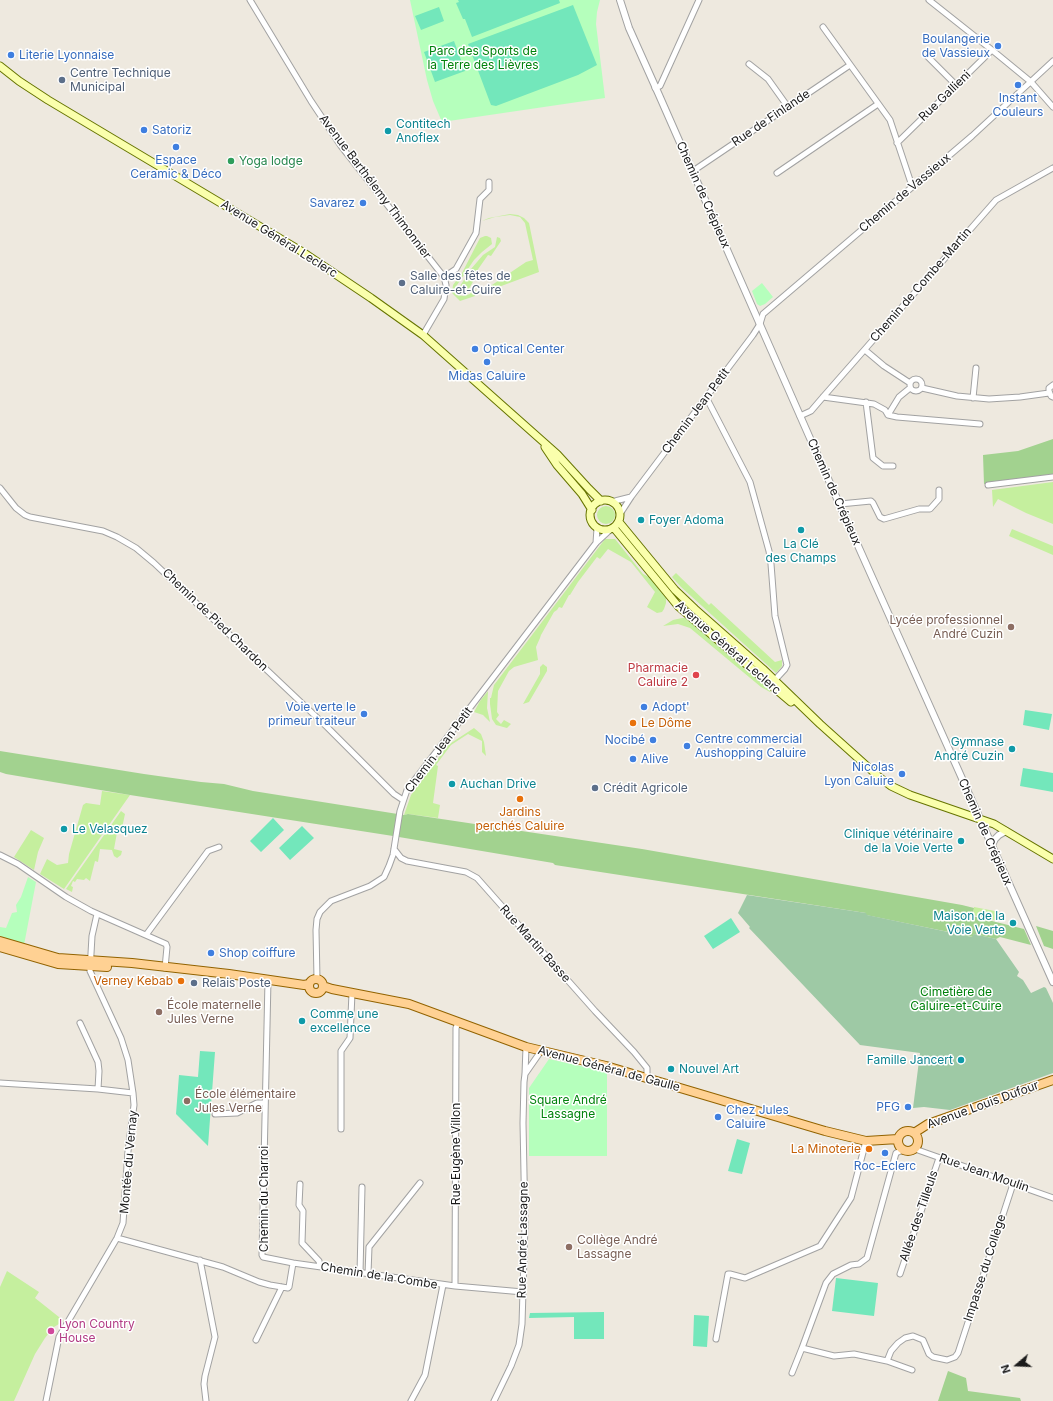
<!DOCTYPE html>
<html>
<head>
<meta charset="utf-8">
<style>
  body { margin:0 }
  #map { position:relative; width:1053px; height:1401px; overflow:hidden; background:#eee9df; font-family:Inter,sans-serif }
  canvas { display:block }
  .north { position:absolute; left:997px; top:1345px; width:40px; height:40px; -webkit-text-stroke:3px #fff; paint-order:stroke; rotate:251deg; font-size:11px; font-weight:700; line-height:16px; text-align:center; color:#1b1b1b }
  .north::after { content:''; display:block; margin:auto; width:14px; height:18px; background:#1b1b1b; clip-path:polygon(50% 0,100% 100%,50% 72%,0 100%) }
</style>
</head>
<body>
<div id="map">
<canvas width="1053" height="1401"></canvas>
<div class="north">N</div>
</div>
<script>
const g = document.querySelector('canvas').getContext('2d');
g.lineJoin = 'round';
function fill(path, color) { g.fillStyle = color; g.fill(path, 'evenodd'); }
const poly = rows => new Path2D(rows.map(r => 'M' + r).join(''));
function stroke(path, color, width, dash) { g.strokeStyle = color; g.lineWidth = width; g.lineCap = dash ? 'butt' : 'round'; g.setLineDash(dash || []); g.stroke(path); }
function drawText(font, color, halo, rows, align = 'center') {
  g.font = font + ' Inter,sans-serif'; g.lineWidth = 3; g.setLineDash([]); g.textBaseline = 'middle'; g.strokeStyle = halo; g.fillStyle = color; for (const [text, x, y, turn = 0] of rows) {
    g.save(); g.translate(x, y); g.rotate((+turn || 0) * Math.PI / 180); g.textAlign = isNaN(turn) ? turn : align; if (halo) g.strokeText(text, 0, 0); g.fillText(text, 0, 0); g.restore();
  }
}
fill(poly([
  [510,214,518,215,524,218,529,223,539,272,477,295,478,293,487,290,489,287,526,262,533,260,525,223,520,217,510,215,495,217,482,221,489,218],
  [485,236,487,236,491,238,492,244,482,252,474,260,455,288,458,295,463,296,470,294,474,288,476,291,475,296,460,301,452,293,453,285,462,273,480,238],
  [497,237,500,238,501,241,491,256,488,255,481,265,472,278,474,280,467,292,461,292,460,286,471,269,483,255,495,247],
  [1053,482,1053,524,1026,513,998,499,993,507,992,490],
  '597 515a9 9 0 1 1 18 0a9 9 0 1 1-18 0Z',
  [1012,529,1053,546,1053,555,1009,536],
  [605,539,615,539,643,574,649,577,666,598,666,603,664,609,662,612,657,613,647,607,655,592,631,562,608,549,600,559,597,557,578,582,570,595,569,595,562,608,559,607,557,610,554,612,541,635,540,638,536,647,538,660,514,667,509,671,498,691,497,712,499,715,496,719,501,724,504,720,511,724,507,728,496,725,492,719,490,704,490,698,491,698,494,685],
  [676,573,709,605,711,603,775,662,782,660,782,666,776,673,681,587,672,577],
  [682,618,686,618,771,691,770,692,761,687,690,628,678,624,663,626,673,620],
  [543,664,547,667,547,671,529,702,523,704,540,674,540,667],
  [488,691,487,708,490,722,483,715,474,712,480,701],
  [474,728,481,734,484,742,486,756,482,752,482,741,468,734,451,745,436,765,438,766,433,803,440,805,438,818,408,814,404,815,411,795,448,745],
  [102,791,130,795,64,889,40,874,47,859,57,865,68,863,69,854,83,805,86,803,100,805],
  [121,811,125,814,122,828,118,827,114,849,122,851,121,855,117,858,114,856,112,850,100,849,98,862,95,861,90,881,86,878,84,880,77,879,75,882,73,881,71,886,73,887,72,892,66,889],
  [31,830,44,838,38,852,34,870,14,857],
  [974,907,1000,912,998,921,973,915],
  [7,1271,39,1292,35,1298,64,1321,54,1327,45,1338,35,1354,14,1401,0,1401,0,1287]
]), '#c5ef9e');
fill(poly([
  [1053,439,1053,474,984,484,983,455,1018,451],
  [0,751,144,774,201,782,224,784,253,791,404,815,408,814,642,849,962,905,974,908,972,916,1024,929,1031,945,1000,937,996,939,974,934,973,937,866,915,866,913,555,865,553,863,393,836,130,795,6,774,0,772],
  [1036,926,1053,931,1053,949,1044,946],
  [948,1371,966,1378,968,1391,1020,1398,1021,1401,938,1401]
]), '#a2d28f');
fill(poly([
  [747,895,866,913,867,915,972,937,974,934,996,939,1019,972,1017,976,1023,980,1031,993,1044,987,1046,988,1053,1003,1053,1073,950,1110,924,1107,913,1108,920,1053,860,1045,749,928,750,927,738,913]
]), '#9ec9a5');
fill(poly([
  [410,0,600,0,597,12,596,24,605,98,442,122,433,101,427,80],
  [762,283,773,297,765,304,760,306,757,304,752,291],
  [28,877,36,882,24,945,0,936,0,927,6,928,12,913,17,912,16,905,21,897],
  [549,1059,607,1072,607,1156,529,1156,529,1088]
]), '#b5ffbc');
fill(poly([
  [458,0,559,0,560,3,472,37,465,19,463,19,456,3,459,2],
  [573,5,597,65,578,75,496,106,491,105,468,44],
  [439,7,444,21,421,30,415,16],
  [454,41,465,71,435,82,424,52],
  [1025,710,1052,714,1049,730,1023,725],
  [1023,768,1053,773,1053,792,1020,786],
  [273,818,284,830,261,852,250,841],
  [302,826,314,838,290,860,279,848],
  [731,918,740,932,713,949,704,936],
  [200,1051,215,1052,208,1146,176,1114,179,1075,198,1077],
  [737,1139,750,1143,742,1174,728,1171],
  [836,1278,878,1283,874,1316,832,1311],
  [604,1312,604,1339,574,1339,574,1317,529,1318,530,1313],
  [694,1315,709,1316,707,1347,693,1346]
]), '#73e7bb');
const minor = poly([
  [250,0,311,101,341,146,444,277,446,285,444,299,423,335],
  [929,0,992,50,1031,82,1053,107],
  [823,27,890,120,912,186],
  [928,57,956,85],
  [749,64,768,79,788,107],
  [655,88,660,86,699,0],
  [897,143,992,50],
  [693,171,850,65],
  [777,173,878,104],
  [444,277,456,269,476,233,480,199,489,190,489,182],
  [865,350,884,366,910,383],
  '910 385a6 6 0 1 1 12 0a6 6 0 1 1-12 0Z',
  [1053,385,1049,388,1049,391,1051,396,1053,397],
  [922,388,957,396,989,399,1020,397,1049,393],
  [706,397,750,482,769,551,771,564,775,616,787,665,785,669,772,683],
  [823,397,874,404,885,410,888,415,897,417,980,424],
  [973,398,976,368],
  [866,402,873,458,883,466,893,466],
  [888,415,899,397,910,388],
  [800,416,811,411,823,397,996,200,1053,168],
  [988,485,1053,477],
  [0,488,16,508,25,515,30,517,103,531,117,537,136,548,154,563,327,727,394,794,403,800],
  [611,502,631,497],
  [840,504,871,501,873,503,880,517,884,519,919,509,930,509,939,499,939,490],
  [620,514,631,497,753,335,760,324,763,314,972,136,1053,61],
  [596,543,597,528],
  [394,849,401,858,407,861,466,872,477,878,595,1011,634,1052,647,1068,647,1078],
  [0,855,18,864,66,897,91,911,166,944,167,947,165,968],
  [146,935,208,851,219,847],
  [317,979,316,930,317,919,320,912,331,901,370,886,384,877,389,866,393,855,400,811,407,790,596,543,610,530],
  [80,1023,98,1062,99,1071,98,1089],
  [525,1074,541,1051],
  [0,1083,98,1089,133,1093],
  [215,1114,237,1113,257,1103,265,1103],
  [341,1129,341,1051,350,1038,352,993],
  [915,1149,1053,1198],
  [903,1150,896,1153,867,1258,859,1264,851,1265,833,1274,826,1283,802,1348,834,1356,854,1354,887,1361,891,1351,898,1343,905,1338,913,1336,923,1340,929,1354,933,1357,947,1360,955,1357,958,1353,1013,1184],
  [300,1184,299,1205,303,1211,302,1243,319,1261,320,1266],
  [117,1238,223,1267,259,1282,270,1285,288,1288,289,1287,293,1263,263,1257,262,1255,268,980],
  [200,1260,215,1337,205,1376,204,1384,206,1401],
  [293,1263,455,1286,523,1292],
  [360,1273,362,1187],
  [368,1274,369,1247,420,1183],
  [900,1274,939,1158],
  [455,1286,456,1028,458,1023],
  [716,1339,728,1274,730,1274,745,1278,820,1246,851,1198,866,1141],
  [256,1340,282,1287],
  [887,1361,912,1370],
  [792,1373,802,1348],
  [46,1401,59,1337,117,1238,123,1223,128,1151,134,1105,133,1093,128,1060,121,1038,90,971,92,936,97,914],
  [411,1401,425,1375,443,1285],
  [494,1401,511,1366,519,1345,522,1324,525,1224,523,1123,524,1082,525,1074,526,1047]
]);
const tertiary = poly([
  [620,0,629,28,659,95,809,436,1053,982],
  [992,845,995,839,999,835,1006,831]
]);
const secondary = poly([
  [0,66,19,81,48,100,301,251,371,298,423,335,557,454,589,489,601,501],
  [545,447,557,465,582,494,592,510],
  '590 515a15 15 0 1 1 30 0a15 15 0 1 1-30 0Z',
  [619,522,675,590,695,609,763,669,820,724,879,777,891,786,910,795,994,824,1053,859],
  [614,528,678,606,791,702]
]);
const primary = poly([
  [0,941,58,958,132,963,229,974,304,985,309,984],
  [0,947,58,964,107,967],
  '309 986a7 7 0 1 1 14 0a7 7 0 1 1-14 0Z',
  [323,986,332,989,409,1004,526,1047,606,1066,825,1131,866,1141,898,1139],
  '898 1141a10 10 0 1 1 20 0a10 10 0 1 1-20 0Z',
  [914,1133,928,1124,1053,1080]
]);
stroke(minor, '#a2a2a2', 7);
stroke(tertiary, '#a2a2a2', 8);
stroke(secondary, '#667400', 9);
stroke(primary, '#926300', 10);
stroke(minor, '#fff', 5);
stroke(tertiary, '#fff', 6);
stroke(secondary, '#faffac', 7);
stroke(primary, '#ffd193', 8);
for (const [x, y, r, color] of [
  [998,46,4,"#3f7fe0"],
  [11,55,4,"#3f7fe0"],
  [62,80,4,"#5c6f8a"],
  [1018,85,4,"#3f7fe0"],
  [144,130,4,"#3f7fe0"],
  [388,131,4,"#0f9aa8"],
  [176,147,4,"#3f7fe0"],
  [231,161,4,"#2e9e5b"],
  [363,203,4,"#3f7fe0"],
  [402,283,4,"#5c6f8a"],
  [475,349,4,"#3f7fe0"],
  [487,362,4,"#3f7fe0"],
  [641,520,4,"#0f9aa8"],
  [801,530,4,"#0f9aa8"],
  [1011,627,4,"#8d6e63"],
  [696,675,4,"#e0444e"],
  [644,707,4,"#3f7fe0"],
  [364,714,4,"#3f7fe0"],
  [633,723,4,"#e8710a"],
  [653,740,4,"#3f7fe0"],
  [687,746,4,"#3f7fe0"],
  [1012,749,4,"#0f9aa8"],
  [633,759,4,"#3f7fe0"],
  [902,774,4,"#3f7fe0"],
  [452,784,4,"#0f9aa8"],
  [595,788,4,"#5c6f8a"],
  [520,799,4,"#e8710a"],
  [64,829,4,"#0f9aa8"],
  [961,841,4,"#0f9aa8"],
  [1013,923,4,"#0f9aa8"],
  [211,953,4,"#3f7fe0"],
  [181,981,4,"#e8710a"],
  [194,983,4,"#5c6f8a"],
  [159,1012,4,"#8d6e63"],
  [302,1021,4,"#0f9aa8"],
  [961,1060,4,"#0f9aa8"],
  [671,1069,4,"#0f9aa8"],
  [187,1101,4,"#8d6e63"],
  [908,1107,4,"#3f7fe0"],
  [718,1117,4,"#3f7fe0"],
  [869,1149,4,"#e8710a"],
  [885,1153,4,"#3f7fe0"],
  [569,1247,4,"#8d6e63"],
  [51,1331,4,"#d1479c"]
]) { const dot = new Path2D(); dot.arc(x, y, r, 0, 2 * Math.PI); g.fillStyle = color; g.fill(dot); stroke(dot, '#fff', 1.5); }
drawText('12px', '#366cbe', '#fff', [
  ["Boulangerie",990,39,"right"],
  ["de Vassieux",990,53,"right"],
  ["Literie Lyonnaise",19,55],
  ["Instant",1018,98,"center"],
  ["Couleurs",1018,112,"center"],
  ["Satoriz",152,130],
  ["Espace",176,160,"center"],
  ["Ceramic & Déco",176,174,"center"],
  ["Savarez",355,203,"right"],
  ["Optical Center",483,349],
  ["Midas Caluire",487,376,"center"],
  ["Voie verte le",356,707,"right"],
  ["primeur traiteur",356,721,"right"],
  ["Adopt'",652,707],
  ["Centre commercial",695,739],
  ["Aushopping Caluire",695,753],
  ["Nocibé",645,740,"right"],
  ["Alive",641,759],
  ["Nicolas",894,767,"right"],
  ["Lyon Caluire",894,781,"right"],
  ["Shop coiffure",219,953],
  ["PFG",900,1107,"right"],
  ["Chez Jules",726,1110],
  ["Caluire",726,1124],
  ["Roc-Eclerc",885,1166,"center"]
], 'left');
drawText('12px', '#00820c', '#fff', [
  ["Parc des Sports de",483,51],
  ["la Terre des Lièvres",483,65],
  ["Cimetière de",956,992],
  ["Caluire-et-Cuire",956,1006],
  ["Square André",568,1100],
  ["Lassagne",568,1114]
]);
drawText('12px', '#4e5e75', '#fff', [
  ["Centre Technique",70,73],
  ["Municipal",70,87],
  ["Salle des fêtes de",410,276],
  ["Caluire-et-Cuire",410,290],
  ["Crédit Agricole",603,788],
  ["Relais Poste",202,983]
], 'left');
drawText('12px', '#1b1b1b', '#fff', [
  ["Rue Gallieni",945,96,-44],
  ["Rue de Finlande",771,118,-34],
  ["Avenue Barthélemy Thimonnier",375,187,53],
  ["Chemin de Vassieux",905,193,-40],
  ["Chemin de Crépieux",703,195,66],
  ["Avenue Général Leclerc",279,239,32],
  ["Chemin de Combe-Martin",921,285,-49],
  ["Chemin Jean Petit",696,411,-53],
  ["Chemin de Crépieux",834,492,66],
  ["Chemin de Pied Chardon",215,620,44],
  ["Avenue Général Leclerc",728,648,41],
  ["Chemin Jean Petit",439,750,-53],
  ["Chemin de Crépieux",985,832,66],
  ["Rue Martin Basse",535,944,48],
  ["Avenue Général de Gaulle",609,1069,15],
  ["Avenue Louis Dufour",983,1105,-20],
  ["Rue Eugène Villon",456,1154,-90],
  ["Montée du Vernay",129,1162,-85],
  ["Rue Jean Moulin",984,1173,19],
  ["Chemin du Charroi",264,1199,-90],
  ["Allée des Tilleuls",919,1216,-71],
  ["Rue André Lassagne",523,1240,-89],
  ["Impasse du Collège",985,1268,-72],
  ["Chemin de la Combe",379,1276,9]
]);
drawText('12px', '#0d838f', '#fff', [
  ["Contitech",396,124],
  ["Anoflex",396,138],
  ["Foyer Adoma",649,520],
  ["La Clé",801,544,"center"],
  ["des Champs",801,558,"center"],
  ["Gymnase",1004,742,"right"],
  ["André Cuzin",1004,756,"right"],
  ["Auchan Drive",460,784],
  ["Le Velasquez",72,829],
  ["Clinique vétérinaire",953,834,"right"],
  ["de la Voie Verte",953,848,"right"],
  ["Maison de la",1005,916,"right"],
  ["Voie Verte",1005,930,"right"],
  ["Comme une",310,1014],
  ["excellence",310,1028],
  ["Famille Jancert",953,1060,"right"],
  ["Nouvel Art",679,1069]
], 'left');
drawText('12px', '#27864d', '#fff', [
  ["Yoga lodge",239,161]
], 'left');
drawText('12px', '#785e54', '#fff', [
  ["Lycée professionnel",1003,620,"right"],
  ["André Cuzin",1003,634,"right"],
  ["École maternelle",167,1005],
  ["Jules Verne",167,1019],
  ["École élémentaire",195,1094],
  ["Jules Verne",195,1108],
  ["Collège André",577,1240],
  ["Lassagne",577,1254]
], 'left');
drawText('12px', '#be3a42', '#fff', [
  ["Pharmacie",688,668],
  ["Caluire 2",688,682]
], 'right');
drawText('12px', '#c56008', '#fff', [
  ["Le Dôme",641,723,"left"],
  ["Jardins",520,812,"center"],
  ["perchés Caluire",520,826,"center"],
  ["Verney Kebab",173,981],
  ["La Minoterie",861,1149]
], 'right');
drawText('12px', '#b23c85', '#fff', [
  ["Lyon Country",59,1324],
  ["House",59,1338]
], 'left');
</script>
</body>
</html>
